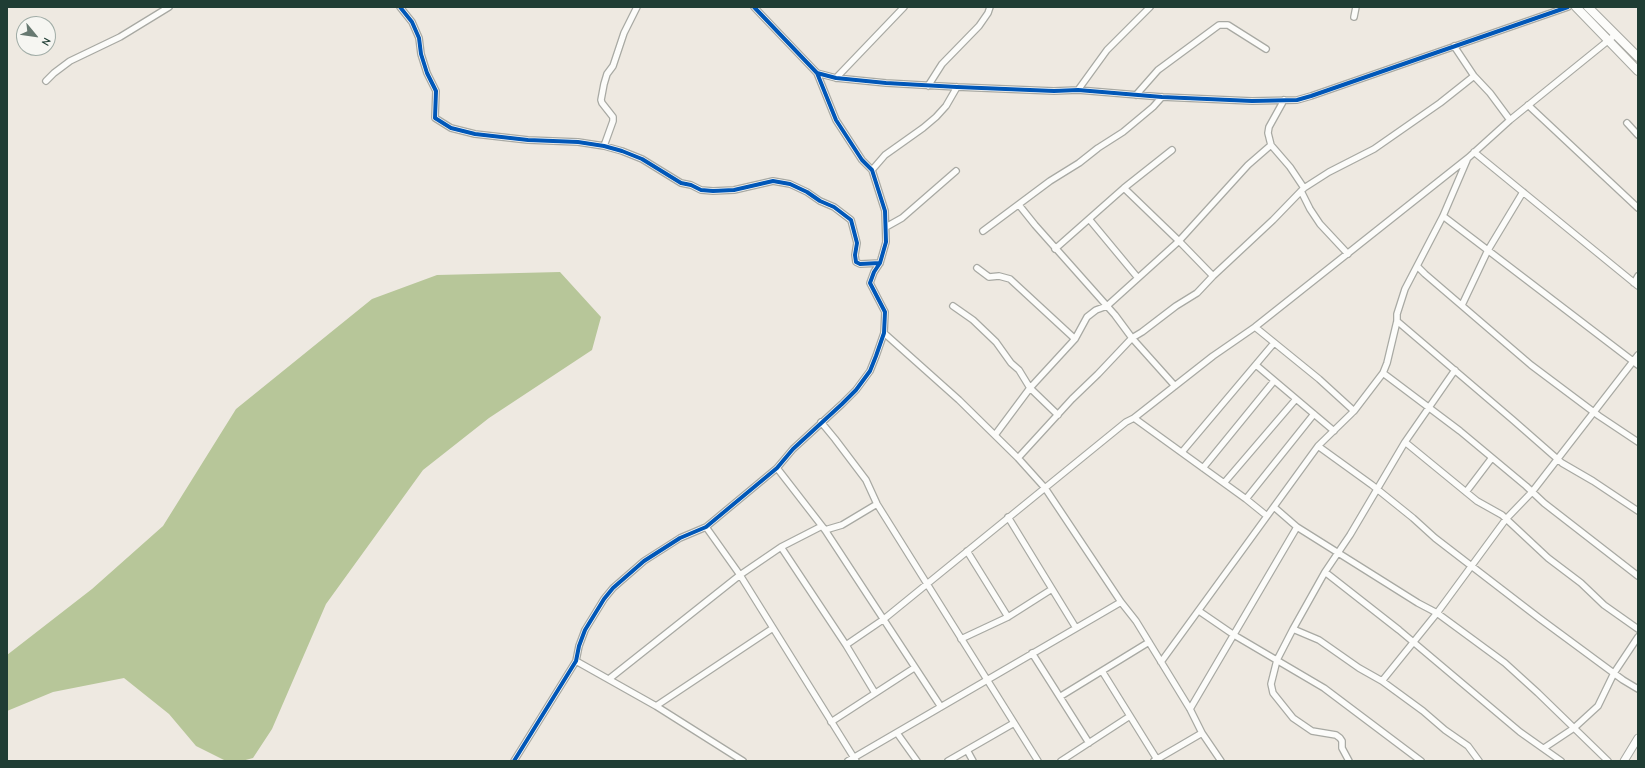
<!DOCTYPE html>
<html>
<head>
<meta charset="utf-8">
<style>
  body { margin:0 }
  #map { position:relative; width:1645px; height:768px; overflow:hidden; background:#eee9e1; font-family:"Comic Neue",sans-serif }
  canvas { display:block }
  .frame { position:absolute; inset:0; border:8px solid #1f3d34; pointer-events:none }
  .north { position:absolute; left:16px; top:16px; width:40px; height:40px; box-sizing:border-box; background:#f6f6f2; border:1px solid #a0aca6; border-radius:50%; rotate:119deg; font-size:11px; font-weight:700; line-height:16px; text-align:center; color:#1f3d34 }
  .north::after { content:''; display:block; margin:auto; width:14px; height:18px; background:#677971; clip-path:polygon(50% 0,100% 100%,50% 72%,0 100%) }
</style>
</head>
<body>
<div id="map">
<canvas width="1645" height="768"></canvas>
<div class="frame"></div>
<div class="north">N</div>
</div>
<script>
const g = document.querySelector('canvas').getContext('2d');
g.lineJoin = 'round';
function fill(path, color) { g.fillStyle = color; g.fill(path, 'evenodd'); }
const poly = rows => new Path2D(rows.map(r => 'M' + r).join(''));
function stroke(path, color, width, dash) { g.strokeStyle = color; g.lineWidth = width; g.lineCap = dash ? 'butt' : 'round'; g.setLineDash(dash || []); g.stroke(path); }
fill(poly([
  [560,272,601,317,592,350,489,418,423,470,326,604,272,729,253,758,242,761,226,761,196,746,169,714,124,678,53,692,7,711,7,655,92,589,163,526,236,409,372,299,437,275]
]), '#b7c699');
const minor = poly([
  [400,7,412,22,419,38,421,54,427,73,436,91,435,118,451,128,475,134,528,140,578,142,604,146,622,151,642,159,681,183,691,185,701,190,713,191,734,190,773,181,790,184,807,192,820,201,834,207,851,220,857,243,855,255,856,262,860,264,880,263],
  [754,7,817,73,836,78,886,83,957,87,1054,91,1078,90,1162,97,1252,101,1297,100,1311,96,1568,7],
  [1354,17,1356,7],
  [1454,46,1474,76,1490,93,1510,120],
  [836,78,904,7],
  [46,81,54,73,70,61,120,37,169,7],
  [928,86,942,64,979,26,988,13,990,7],
  [1078,90,1107,50,1150,7],
  [1136,95,1158,70,1219,25,1228,25,1266,49],
  [1284,100,1269,127,1268,133,1271,145,1290,167,1304,188],
  [1528,105,1638,208],
  [1627,123,1638,135],
  [604,146,613,121,613,117,602,103,601,100,604,84,607,74,613,66,624,33,637,7],
  [1474,152,1638,286],
  [872,170,885,155,923,128,936,117,946,106,957,87],
  [1124,188,1179,241,1213,276],
  [1301,191,1310,209,1320,224,1348,254],
  [1019,205,1035,225,1115,315,1132,338,1175,386],
  [1443,216,1638,365],
  [1089,219,1138,278],
  [886,227,902,218,956,171],
  [983,231,1050,181,1079,163,1098,148,1123,132,1153,107,1162,97],
  [1055,249,1124,188,1172,150],
  [1417,266,1425,274,1531,365,1599,416,1638,442],
  [977,268,989,277,999,276,1010,279,1075,339],
  [1634,283,1638,276],
  [1462,305,1488,250,1523,192],
  [953,306,973,320,996,342,1011,363,1019,370,1030,388,1058,415],
  [1397,321,1513,420,1562,463,1593,481,1638,511],
  [1255,327,1319,379,1354,411],
  [884,333,959,400,1018,458,1045,488,1121,602,1136,621,1190,709,1202,733,1221,761],
  [1256,365,1334,431],
  [1455,370,1405,442,1350,535,1325,572,1399,630,1520,732,1561,761],
  [1383,373,1460,431,1526,486,1544,503,1638,576],
  [1134,418,1213,356,1255,327,1468,158,1510,120,1615,35],
  [821,422,835,439,866,480,877,504,1038,761],
  [995,435,1030,388,1075,339,1087,317,1096,310,1107,306,1179,241,1248,165,1271,145],
  [1405,442,1477,501,1502,515,1548,558,1581,583,1604,605,1638,629],
  [1318,446,1372,485,1413,518,1435,538,1539,618,1623,680,1638,689],
  [1182,452,1274,343],
  [1018,458,1072,399,1098,374,1132,338,1142,332,1176,306,1197,293,1213,276,1273,220,1304,188,1329,172,1374,149,1440,103,1474,76],
  [777,468,825,530,941,707],
  [1203,468,1274,381],
  [1224,483,1296,399],
  [1466,492,1491,459],
  [1246,499,1314,414],
  [1274,507,1297,527,1418,603,1437,613,1505,663,1538,693,1608,761],
  [1008,517,1076,628],
  [706,527,740,575,856,761],
  [825,530,842,525,877,504],
  [781,547,846,645,875,693],
  [967,551,1008,617],
  [1199,611,1234,635,1324,688,1421,761],
  [1293,629,1325,572],
  [961,639,1008,617,1052,589],
  [846,645,884,619,1126,422,1134,418,1246,499,1267,516],
  [1032,653,1089,743],
  [576,661,656,706,743,761],
  [1161,662,1318,446,1354,411,1383,373,1387,363,1397,321,1397,314,1405,289,1443,216,1467,160],
  [1102,671,1158,761],
  [609,679,740,575,781,547,822,526],
  [1382,681,1437,613,1506,519,1532,492,1638,355],
  [1061,696,1149,642],
  [656,706,773,628],
  [1190,709,1297,527],
  [831,722,914,668],
  [897,733,917,761],
  [1544,748,1574,728,1598,706,1614,673,1638,637],
  [967,750,973,761],
  [514,761,576,661,579,646,585,630,604,599,613,588,644,561,680,538,706,527,777,468,793,449,842,404,856,390,870,371,876,356,884,333,885,312,870,283,874,272,880,263,886,242,885,211,872,170,862,160,836,120,817,73],
  [848,761,1121,602],
  [948,761,1014,723],
  [1061,761,1130,716],
  [1154,761,1202,733],
  [1349,761,1342,748,1342,741,1340,738,1336,735,1312,731,1293,718,1273,693,1271,684,1277,660,1293,629,1319,640,1359,668,1382,681,1423,711,1445,730,1468,746,1479,761]
]);
const tertiary = poly([
  [1624,761,1638,738]
]);
const secondary = poly([
  [1576,7,1638,71],
  [1588,7,1638,57]
]);
stroke(minor, '#a8a9a3', 8);
stroke(tertiary, '#a8a9a3', 9);
stroke(secondary, '#a8a9a3', 10);
stroke(minor, '#fcfcfa', 5.5);
stroke(tertiary, '#fcfcfa', 7);
stroke(secondary, '#fcfcfa', 8);
stroke(poly([
  [400,7,412,22,419,38,421,54,427,73,436,91,435,118,451,128,475,134,528,140,578,142,604,146,622,151,642,159,681,183,691,185,701,190,713,191,734,190,773,181,790,184,807,192,820,201,834,207,851,220,857,243,855,255,856,262,860,264,880,263],
  [754,7,817,73,836,78,886,83,957,87,1054,91,1078,90,1162,97,1252,101,1297,100,1311,96,1568,7],
  [514,761,576,661,579,646,585,630,604,599,613,588,644,561,680,538,706,527,777,468,793,449,842,404,856,390,870,371,876,356,884,333,885,312,870,283,874,272,880,263,886,242,885,211,872,170,862,160,836,120,817,73]
]), '#0057b8', 4);
</script>
</body>
</html>
